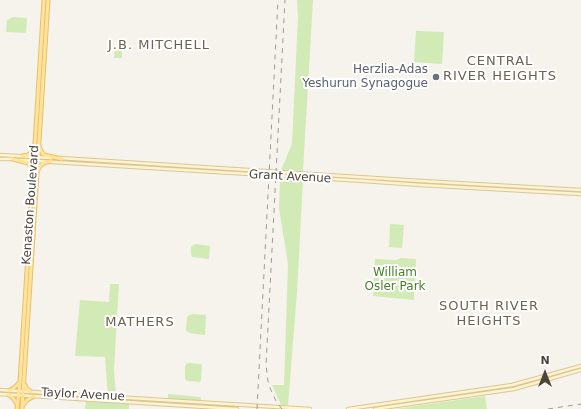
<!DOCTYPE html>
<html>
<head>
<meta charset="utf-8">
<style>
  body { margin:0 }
  #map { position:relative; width:581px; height:409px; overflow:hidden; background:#f6f3ec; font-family:"DejaVu Sans",sans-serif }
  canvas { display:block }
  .north { position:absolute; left:525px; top:353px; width:40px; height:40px; -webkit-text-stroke:3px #fff; paint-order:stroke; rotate:0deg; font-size:11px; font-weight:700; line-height:16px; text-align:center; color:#4b4439 }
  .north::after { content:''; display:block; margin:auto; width:14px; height:18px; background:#4b4439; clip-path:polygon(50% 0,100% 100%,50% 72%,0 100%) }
</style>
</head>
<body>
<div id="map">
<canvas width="581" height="409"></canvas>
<div class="north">N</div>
</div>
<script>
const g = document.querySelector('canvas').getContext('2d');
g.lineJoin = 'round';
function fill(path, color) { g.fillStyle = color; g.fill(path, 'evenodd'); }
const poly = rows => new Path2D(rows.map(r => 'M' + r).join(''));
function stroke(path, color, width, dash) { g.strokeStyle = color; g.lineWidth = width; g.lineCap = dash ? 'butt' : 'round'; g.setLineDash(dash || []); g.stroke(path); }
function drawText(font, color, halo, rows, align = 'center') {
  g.font = font + ' "DejaVu Sans",sans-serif'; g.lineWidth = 4; g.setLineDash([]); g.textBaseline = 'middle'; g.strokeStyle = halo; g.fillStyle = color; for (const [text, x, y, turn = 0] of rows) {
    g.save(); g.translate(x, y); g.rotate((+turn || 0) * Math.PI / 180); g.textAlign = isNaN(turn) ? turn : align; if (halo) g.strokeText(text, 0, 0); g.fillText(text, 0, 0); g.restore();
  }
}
fill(poly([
  [297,0,313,0,303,171,281,170,292,144,298,17],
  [13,17,27,18,26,33,6,32,7,20],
  [416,31,444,32,442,64,414,62],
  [115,47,122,47,122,58,114,58],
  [280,178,303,180,297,292,288,405,281,405,272,385,284,385,288,264,279,208],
  [390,224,404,225,402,248,389,247],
  [196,244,210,246,209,259,193,257,191,255,191,247,193,245],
  [401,258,416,259,414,300,373,296,375,259,396,260],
  [110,284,119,284,114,369,115,386,117,394,108,394,107,385,105,357,75,356,80,300,109,302],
  [192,314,206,315,205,335,189,333,186,331,187,317,189,315],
  [189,363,201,364,202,365,201,380,200,382,187,381,185,379,185,367,186,364],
  [168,394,201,397,201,403,168,401],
  [485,396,487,409,395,409,444,402],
  [86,399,129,402,129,409,85,409],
  [157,401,198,404,199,405,198,405,157,403,156,402]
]), '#d2eab5');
const secondary = poly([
  [0,155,51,158],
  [60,158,421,181,581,190],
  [0,159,13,159],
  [20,160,364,181,421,185,581,194],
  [0,390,310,409],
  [0,394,237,409],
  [348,409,512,385,581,366],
  [375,409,514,389,581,370]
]);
const primary = poly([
  [39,146,41,151,44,155,62,159],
  [22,156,28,155,32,152,33,148],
  [13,159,28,163,33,168],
  [38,170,40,166,44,163,51,161],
  [25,385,26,388,31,392],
  [9,391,14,388,20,382],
  [9,395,13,398,17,404],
  [23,405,27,400,34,396],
  [17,409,20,382,44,0],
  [22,409,48,0]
]);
stroke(secondary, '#d6c79b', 4.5);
stroke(primary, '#e6c16a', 5);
stroke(secondary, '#fff3cd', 2.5);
stroke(primary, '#ffe39c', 3);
stroke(poly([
  [257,409,278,0],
  [282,409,276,401,270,388,268,381,266,365,285,0],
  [548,409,581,404]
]), '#9a9a9a', 1, [5, 5]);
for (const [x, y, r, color] of [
  [436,77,4,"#6b7280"]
]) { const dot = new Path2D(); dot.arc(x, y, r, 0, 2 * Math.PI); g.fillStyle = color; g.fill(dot); stroke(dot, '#fff', 1.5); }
drawText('12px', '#5b616d', '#fff', [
  ["Herzlia-Adas",428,70],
  ["Yeshurun Synagogue",428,84]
], 'right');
drawText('12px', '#4b4439', '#fff', [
  ["Grant Avenue",290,177,3],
  ["Kenaston Boulevard",31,205,-86],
  ["Taylor Avenue",83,395,3]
]);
drawText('12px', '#4a7f2a', '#fff', [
  ["William",395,273],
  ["Osler Park",395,287]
]);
g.letterSpacing = '1px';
drawText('13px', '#6e6250', '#fff', [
  ["J.B. MITCHELL",159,46],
  ["CENTRAL",500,62],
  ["RIVER HEIGHTS",500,77],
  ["SOUTH RIVER",489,307],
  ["HEIGHTS",489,322],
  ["MATHERS",140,323]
]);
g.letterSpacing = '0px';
</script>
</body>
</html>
